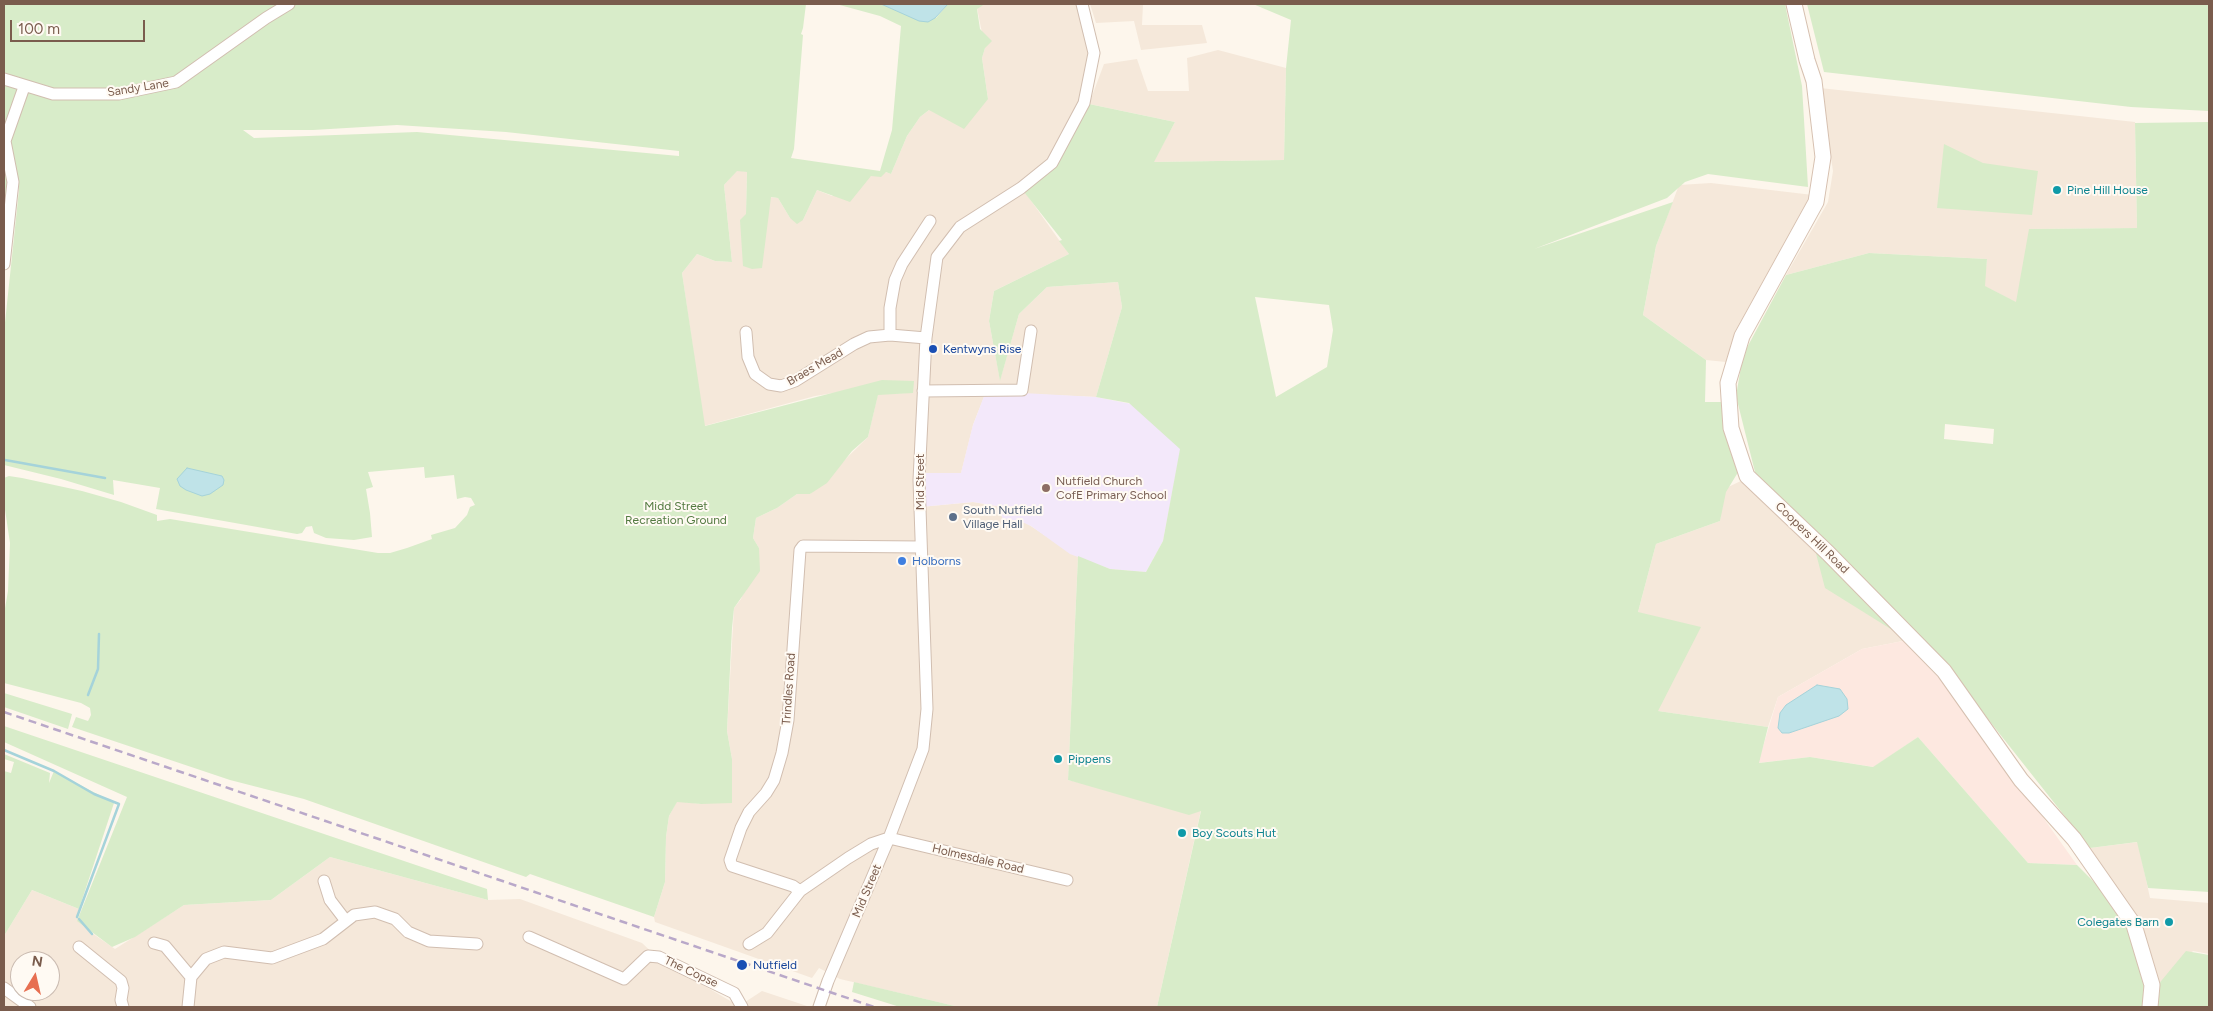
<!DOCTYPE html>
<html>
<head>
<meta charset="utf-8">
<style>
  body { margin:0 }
  #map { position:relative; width:2213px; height:1011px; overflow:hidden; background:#fdf6ec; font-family:Figtree,sans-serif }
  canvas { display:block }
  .frame { position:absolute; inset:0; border:5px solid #7a5c4d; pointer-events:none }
  .north { position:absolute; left:10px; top:951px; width:50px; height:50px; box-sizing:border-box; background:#fffaf3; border:1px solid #cabbb1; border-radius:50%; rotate:9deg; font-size:14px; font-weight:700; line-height:20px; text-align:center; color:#7a5c4d }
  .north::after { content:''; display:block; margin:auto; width:18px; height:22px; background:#e76f51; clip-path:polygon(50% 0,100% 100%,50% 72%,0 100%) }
  .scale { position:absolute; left:10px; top:20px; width:135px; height:22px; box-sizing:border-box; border:2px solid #7a5c4d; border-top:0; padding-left:6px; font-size:15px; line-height:18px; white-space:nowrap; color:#7a5c4d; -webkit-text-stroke:4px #fffaf3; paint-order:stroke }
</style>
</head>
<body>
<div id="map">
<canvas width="2213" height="1011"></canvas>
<div class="frame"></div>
<div class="north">N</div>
<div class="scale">100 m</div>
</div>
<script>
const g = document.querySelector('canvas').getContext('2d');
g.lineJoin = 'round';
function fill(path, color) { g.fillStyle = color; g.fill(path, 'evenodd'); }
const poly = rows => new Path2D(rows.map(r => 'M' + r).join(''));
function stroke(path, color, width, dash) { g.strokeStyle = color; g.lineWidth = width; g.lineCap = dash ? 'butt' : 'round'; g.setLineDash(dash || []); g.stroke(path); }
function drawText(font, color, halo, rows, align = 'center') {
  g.font = font + ' Figtree,sans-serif'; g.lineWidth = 4; g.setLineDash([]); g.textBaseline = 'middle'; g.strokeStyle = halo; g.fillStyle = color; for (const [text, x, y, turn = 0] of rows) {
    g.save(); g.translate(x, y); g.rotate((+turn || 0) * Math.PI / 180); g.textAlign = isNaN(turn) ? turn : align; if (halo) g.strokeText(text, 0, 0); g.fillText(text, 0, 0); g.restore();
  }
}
fill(poly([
  [985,4,1082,4,1092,45,1084,103,1052,163,1022,188,1069,254,994,291,989,321,1000,380,1019,314,1047,287,1118,282,1122,307,1096,397,986,392,973,425,961,473,920,507,973,502,997,506,1003,519,1026,523,1078,556,1068,780,1201,810,1157,1007,959,1007,840,979,819,968,812,978,655,922,654,917,665,882,666,837,669,816,677,801,701,804,732,759,727,731,734,608,741,599,759,548,753,538,756,518,777,508,797,494,810,494,868,437,878,394,906,394,846,391,815,396,704,426,682,273,697,254,715,261,732,262,724,185,737,170,747,172,746,214,770,197,778,198,790,218,803,220,817,190,832,196,871,176,886,172,891,174,907,136,920,117,929,110,988,99,982,58,985,48,977,8],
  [1090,4,1143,4,1142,25,1202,25,1207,43,1141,50,1134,21,1096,23],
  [1218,50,1286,68,1284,160,1153,162,1175,122,1089,104,1104,64,1137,59,1148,91,1189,91,1187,58],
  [1820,88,2135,122,2137,228,2030,229,2017,303,1984,286,1987,259,1869,253,1786,275,1828,202,1833,171],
  [1711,183,1813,195,1740,330,1726,362,1706,360,1643,315,1656,246,1679,185],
  [1745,479,1903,641,1862,649,1778,697,1768,727,1658,711,1638,612,1656,544,1720,521,1724,489],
  [2138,842,2150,898,2209,903,2209,954,2193,951,2156,987,2136,924,2090,848],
  [330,857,488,900,520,899,642,943,660,960,739,1006,762,991,810,1007,4,1007,4,936,32,890,79,909,78,917,92,933,115,949,184,905,271,900],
  [20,961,50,961,50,991,20,991]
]), '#f5e8da');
fill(poly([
  [1903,641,1957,697,2077,865,2028,863,1918,737,1874,767,1810,757,1758,763,1778,697,1862,649]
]), '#fde8e0');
fill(poly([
  [986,391,1096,397,1187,415,1163,541,1146,572,1110,569,1070,554,1031,526,1020,521,1003,519,997,506,973,502,920,507,919,473,961,473,973,425]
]), '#f3e8fa');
fill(poly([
  [4,4,806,4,803,28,801,34,803,35,794,149,791,158,880,171,892,130,901,26,880,16,836,4,881,4,899,11,936,18,948,4,985,4,977,9,980,29,992,41,985,48,982,58,988,99,964,129,929,110,920,117,907,136,891,174,886,172,881,177,871,176,850,202,817,190,803,220,797,224,790,218,778,198,771,197,762,268,752,269,743,266,740,220,746,214,747,172,737,171,724,185,732,262,715,261,697,254,682,273,705,426,882,380,914,381,913,393,878,395,868,437,852,451,827,483,810,494,797,494,777,508,756,518,753,538,759,548,760,571,734,608,732,628,727,731,732,759,732,803,701,804,677,802,669,816,666,837,665,882,654,917,530,874,526,877,304,799,230,780,72,727,76,717,88,721,91,715,90,708,81,703,4,683,4,614,8,591,10,543,4,503,4,478,9,476,22,478,82,491,121,502,157,515,157,521,170,519,378,553,390,553,407,548,432,539,431,535,455,528,467,515,470,507,475,505,471,498,465,497,457,499,454,475,425,478,424,467,368,472,373,487,366,489,370,513,372,537,354,540,326,538,314,533,312,526,306,527,302,533,297,534,156,509,160,488,113,480,114,495,61,479,4,465,4,332,19,190,17,174,8,174,4,233],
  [397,125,506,132,679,151,679,156,417,132,254,138,243,130,313,130],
  [1253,4,1785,4,1802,86,1808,187,1708,174,1685,182,1667,198,1534,249,1673,202,1656,246,1643,315,1706,360,1705,402,1723,402,1740,469,1726,492,1720,521,1656,544,1638,612,1701,627,1658,711,1768,727,1759,763,1810,757,1873,767,1918,737,2028,863,2077,865,2136,924,2157,986,2186,951,2209,955,2209,1007,1157,1007,1201,811,1189,815,1068,780,1078,556,1110,569,1146,572,1163,541,1180,449,1129,403,1096,397,1122,307,1118,282,1047,287,1019,314,1000,381,989,321,994,291,1069,254,1059,241,1062,240,1024,192,1089,104,1175,122,1154,162,1284,160,1286,68,1291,20],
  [1255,297,1329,305,1333,330,1327,367,1276,397],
  [1807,4,2209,4,2209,111,2131,107,1824,72],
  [2209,122,2209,892,2148,888,2137,842,2090,848,1942,661,1825,588,1808,523,1756,476,1736,396,1743,355,1786,275,1869,253,1987,259,1985,286,2016,302,2029,229,2137,228,2135,123],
  [1945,424,1994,429,1993,444,1944,439],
  [1944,144,1983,163,2038,171,2032,215,1937,208],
  [4,693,72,714,68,729,4,707],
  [4,726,487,889,488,900,330,857,271,900,184,905,135,937,112,947,77,921,127,797,4,742],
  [4,754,50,773,49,783,54,771,114,803,79,909,32,890,4,936,4,771,11,773,14,762,4,759],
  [854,982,959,1007,900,1007,852,992]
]), '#d8ecc9');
const water = poly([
  [881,4,948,4,935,18,928,22,919,21,881,4],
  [187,468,222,476,224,480,223,485,210,494,202,496,186,490,180,486,177,479,187,468],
  [1817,685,1840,689,1847,699,1848,709,1839,716,1789,733,1782,733,1778,728,1780,713,1786,705,1817,685]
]);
fill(water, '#bfe3e8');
stroke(water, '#a5d3da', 1);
stroke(poly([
  [5,460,105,478],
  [88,695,98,669,99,634],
  [4,750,54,771,94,794,119,804,77,917],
  [79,919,92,934]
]), '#a5d3da', 2.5);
const street = poly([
  [4,79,53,94,119,94,176,82,266,18,289,4],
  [4,264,13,182,5,141,24,87],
  [746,332,748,357,755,374,769,384,781,386,795,381,854,344,869,337,890,335,926,338],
  [890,335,890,308,895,280,902,264,930,221],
  [923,391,1022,390,1031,331],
  [324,881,330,900,346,921],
  [800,891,793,886,732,866,730,860,741,828,749,812,766,793,774,780,782,753,788,720,800,550,803,546,921,547],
  [529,937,624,979,648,956,659,957,734,993,742,1007],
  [154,943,165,946,191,977],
  [749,944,767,933,800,891,848,858,871,844,889,838,1067,880],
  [79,947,121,981,123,988,121,1000,123,1007],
  [4,988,30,1007],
  [188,1007,191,977,206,959,224,952,272,958,323,939,354,915,375,912,395,919,408,932,429,941,477,944],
  [819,1007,828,981,889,838,923,749,927,709,919,480,926,338,937,257,960,227,1021,188,1052,163,1084,103,1094,53,1082,4]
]);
const secondary = poly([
  [1794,4,1807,60,1814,81,1823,157,1816,202,1742,336,1728,383,1731,428,1747,476,1828,553,1944,671,2021,780,2074,839,2134,925,2152,985,2150,1007]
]);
stroke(street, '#d1beb0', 13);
stroke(secondary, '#d6c0b0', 17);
stroke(street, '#fff', 11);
stroke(secondary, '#fff', 15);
stroke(poly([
  [4,712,874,1007]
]), '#b9a8c9', 2.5, [8, 5]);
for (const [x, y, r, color] of [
  [2057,190,5,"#0f9aa8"],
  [933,349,5,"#1a4fb4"],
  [1046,488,5,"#8d6e63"],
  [953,517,5,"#5c6f8a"],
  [902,561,5,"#3f7fe0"],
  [1058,759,5,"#0f9aa8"],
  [1182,833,5,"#0f9aa8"],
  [2169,922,5,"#0f9aa8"],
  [742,965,6,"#1a4fb4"]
]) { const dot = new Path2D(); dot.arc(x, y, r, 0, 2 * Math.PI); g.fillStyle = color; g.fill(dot); stroke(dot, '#fffaf3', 2); }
drawText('12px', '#7a5c4d', '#fffaf3', [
  ["Sandy Lane",138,88,-9],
  ["Braes Mead",815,367,-30],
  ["Mid Street",920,482,-90],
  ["Coopers Hill Road",1812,538,44],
  ["Trindles Road",789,689,-86],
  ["Holmesdale Road",978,859,13],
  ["Mid Street",867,891,-67],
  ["The Copse",691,972,25]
]);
drawText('12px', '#0d838f', '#fffaf3', [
  ["Pine Hill House",2067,190],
  ["Pippens",1068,759],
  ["Boy Scouts Hut",1192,833],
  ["Colegates Barn",2159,922,"right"]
], 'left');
drawText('12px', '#164399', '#fffaf3', [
  ["Kentwyns Rise",943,349],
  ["Nutfield",753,965]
], 'left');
drawText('12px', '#785e54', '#fffaf3', [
  ["Nutfield Church",1056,481],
  ["CofE Primary School",1056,495]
], 'left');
drawText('12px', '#537a41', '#fffaf3', [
  ["Midd Street",676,506],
  ["Recreation Ground",676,520]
]);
drawText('12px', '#4e5e75', '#fffaf3', [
  ["South Nutfield",963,510],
  ["Village Hall",963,524]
], 'left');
drawText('12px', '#366cbe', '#fffaf3', [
  ["Holborns",912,561]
], 'left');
</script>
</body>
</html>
